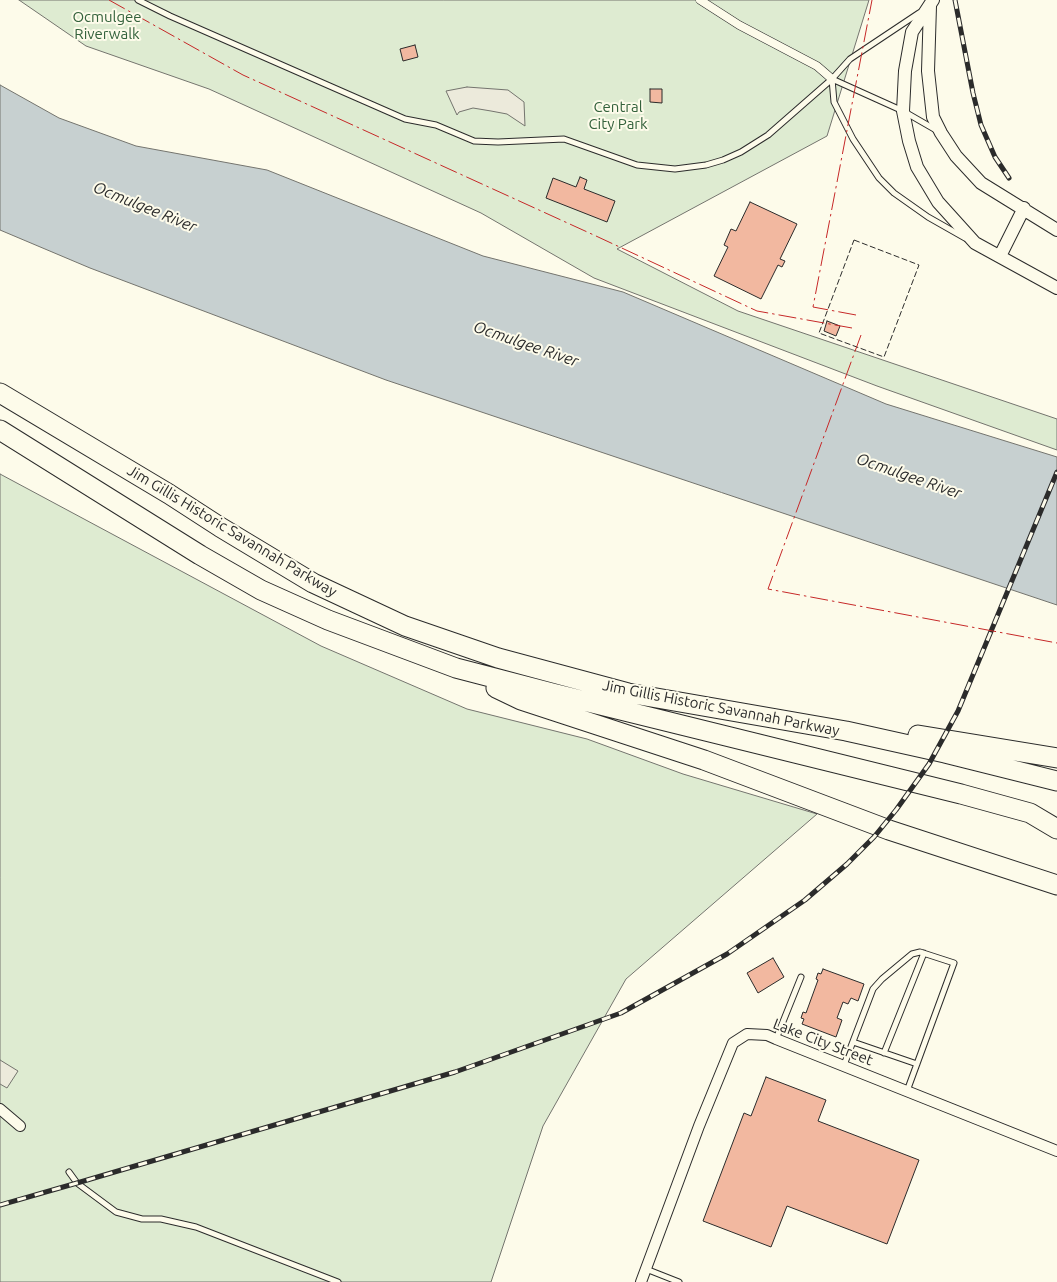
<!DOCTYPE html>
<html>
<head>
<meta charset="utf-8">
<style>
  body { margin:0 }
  canvas { display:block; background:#fdfbea }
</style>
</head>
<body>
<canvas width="1057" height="1282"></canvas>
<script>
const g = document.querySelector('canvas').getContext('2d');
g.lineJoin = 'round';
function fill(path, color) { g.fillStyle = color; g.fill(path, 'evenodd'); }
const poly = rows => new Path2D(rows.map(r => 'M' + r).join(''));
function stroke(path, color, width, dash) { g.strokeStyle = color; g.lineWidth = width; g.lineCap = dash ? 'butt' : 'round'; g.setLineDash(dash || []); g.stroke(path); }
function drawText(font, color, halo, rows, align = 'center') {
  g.font = font + ' Ubuntu,sans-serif'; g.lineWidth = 4; g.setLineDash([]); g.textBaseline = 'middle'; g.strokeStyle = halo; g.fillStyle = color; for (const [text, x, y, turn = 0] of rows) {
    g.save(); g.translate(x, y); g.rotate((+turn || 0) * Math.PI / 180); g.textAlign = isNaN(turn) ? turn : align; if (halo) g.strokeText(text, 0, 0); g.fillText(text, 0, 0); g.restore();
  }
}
const green = poly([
  [19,0,869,0,827,136,617,249,738,311,1057,419,1057,450,877,386,594,278,481,213,209,89,86,46,19,0],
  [0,474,321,646,467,709,587,739,683,774,817,814,626,979,543,1126,491,1282,0,1282,0,474]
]);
fill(green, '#deebd1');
stroke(green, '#74746e', 1);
const parking = poly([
  [467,87,508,90,524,102,525,126,507,114,491,111,473,108,459,112,457,115,446,91,467,87],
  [0,1060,18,1071,7,1088,0,1084,0,1060]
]);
fill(parking, '#eceadb');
stroke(parking, '#74746e', 1);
const water = poly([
  [0,85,59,118,136,146,267,170,483,256,623,292,886,404,1057,457,1057,605,386,380,90,268,0,230,0,85]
]);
fill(water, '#c7d0d0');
stroke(water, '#74746e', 1);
const building = poly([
  [415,45,418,57,403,61,400,49,415,45],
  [650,89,662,89,662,103,650,102,650,89],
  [580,177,587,180,584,189,615,201,607,222,546,198,553,178,576,187,580,177],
  [750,202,797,224,780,259,785,261,782,267,778,265,761,299,714,276,728,247,724,245,731,229,736,231,750,202],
  [827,321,840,326,836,336,824,331,827,321],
  [773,958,784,977,758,993,747,973,773,958],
  [823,969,864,984,858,1001,851,998,848,1004,843,1002,837,1018,842,1020,836,1037,802,1024,804,1019,801,1018,803,1012,806,1013,818,980,816,979,818,973,821,974,823,969],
  [766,1077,826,1100,818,1121,919,1160,887,1244,787,1206,771,1247,703,1221,744,1113,751,1116,766,1077]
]);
fill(building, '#f2b8a0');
stroke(building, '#2b2b2b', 1);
const service = poly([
  [138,0,170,16,405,119,436,125,474,141,498,142,564,139,637,165,675,169,706,165,723,160,741,152,768,135,832,79,850,59,919,13],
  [936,130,903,111,832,79,834,102,853,139,879,178,894,193,928,217,965,238],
  [776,1039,801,977],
  [853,1042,917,1064],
  [884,1053,924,953],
  [844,1065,873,989,882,979,912,954,920,952,954,963,907,1091],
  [69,1172,77,1183,116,1212,142,1219,161,1219,196,1227,338,1282],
  [646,1269,679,1282]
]);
const pedestrian = poly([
  [700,0,739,25,817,66,832,79]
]);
const minor = poly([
  [0,1109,20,1126],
  [641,1282,699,1126,733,1043,747,1034,767,1035,776,1039,1057,1151]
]);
const tertiary = poly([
  [933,0,912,32,905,71,903,111,909,141,917,167,938,202,975,243,1057,288],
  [930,6,928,71,933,117,941,133,956,156,981,183,1057,230],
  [1000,256,1024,208]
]);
const motorway = poly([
  [0,393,169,494,220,527,313,583,405,626,498,658,628,693,846,731,945,753,1057,781],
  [0,430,200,555,261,590,328,620,456,668,552,693,961,794,1030,813,1057,829],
  [496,688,521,700,704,760,889,830,1057,885],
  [918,735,1057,758]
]);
stroke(service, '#2b2b2b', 7);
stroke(pedestrian, '#2b2b2b', 9);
stroke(minor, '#2b2b2b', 12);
stroke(tertiary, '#2b2b2b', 14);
stroke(motorway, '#2b2b2b', 21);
stroke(service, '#fdfbea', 5);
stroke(pedestrian, '#fdfbea', 8);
stroke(minor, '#fdfbea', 10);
stroke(tertiary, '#fdfbea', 12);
stroke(motorway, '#fdfbea', 19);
const rail = poly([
  [955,0,973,93,981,125,995,157,1009,178],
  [0,1205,77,1183,455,1072,621,1013,727,954,805,900,847,864,874,837,896,810,929,764,958,711,1057,472]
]);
stroke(rail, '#2b2b2b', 5);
stroke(rail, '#fdfbea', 3, [9]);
stroke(poly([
  [854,240,919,265,884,357,819,333,854,240]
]), '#2b2b2b', 1, [6, 2.5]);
stroke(poly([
  [109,0,243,75,596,236,757,311,852,328],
  [856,315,813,307,872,0],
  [861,335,768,589,1057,643]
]), '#c62828', 1, [18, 4, 2.5, 4]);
drawText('15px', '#34623c', '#fdfbea', [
  ["Ocmulgee",107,17],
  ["Riverwalk",107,34],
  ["Central",618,107],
  ["City Park",618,124]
]);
drawText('15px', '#2b2b2b', '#fdfbea', [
  ["Jim Gillis Historic Savannah Parkway",232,531,31],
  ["Jim Gillis Historic Savannah Parkway",721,708,11],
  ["Lake City Street",823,1042,21]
]);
drawText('italic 16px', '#2b2b2b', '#fdfbea', [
  ["Ocmulgee River",145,207,22],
  ["Ocmulgee River",526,344,19],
  ["Ocmulgee River",909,476,19]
]);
</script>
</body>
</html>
